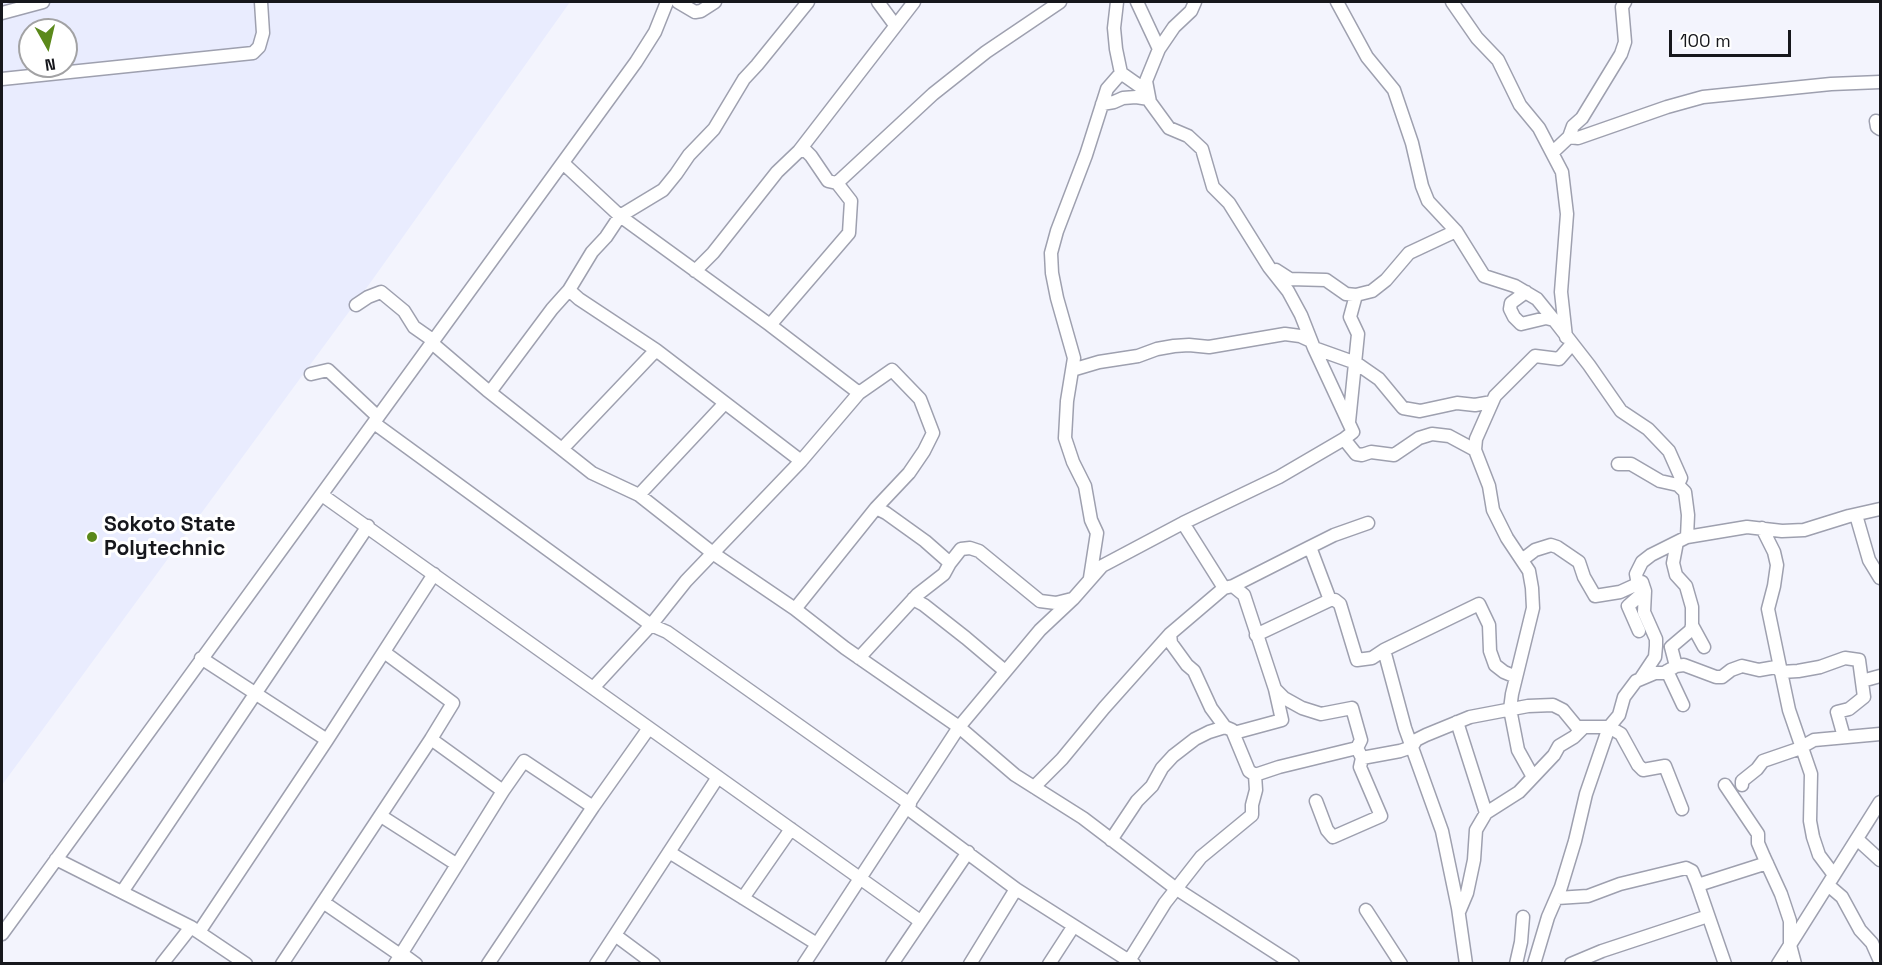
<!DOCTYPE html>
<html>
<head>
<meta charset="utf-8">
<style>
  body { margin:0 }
  #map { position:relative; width:1882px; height:965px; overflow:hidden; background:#f3f4fd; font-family:"Space Grotesk",sans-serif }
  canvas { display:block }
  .frame { position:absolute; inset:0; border:3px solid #16171c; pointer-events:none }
  .north { position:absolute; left:18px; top:18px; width:60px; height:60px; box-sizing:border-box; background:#fff; border:2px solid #a2a2a4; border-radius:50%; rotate:172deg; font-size:16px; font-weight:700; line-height:24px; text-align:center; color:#16171c }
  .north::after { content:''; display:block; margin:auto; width:21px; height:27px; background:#5b891a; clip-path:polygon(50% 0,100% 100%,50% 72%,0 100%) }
  .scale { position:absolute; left:1669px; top:30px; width:122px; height:27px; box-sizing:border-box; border:3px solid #16171c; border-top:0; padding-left:8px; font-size:18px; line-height:21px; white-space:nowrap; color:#16171c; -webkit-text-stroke:4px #fff; paint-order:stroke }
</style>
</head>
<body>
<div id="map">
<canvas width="1882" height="965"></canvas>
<div class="frame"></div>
<div class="north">N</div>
<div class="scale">100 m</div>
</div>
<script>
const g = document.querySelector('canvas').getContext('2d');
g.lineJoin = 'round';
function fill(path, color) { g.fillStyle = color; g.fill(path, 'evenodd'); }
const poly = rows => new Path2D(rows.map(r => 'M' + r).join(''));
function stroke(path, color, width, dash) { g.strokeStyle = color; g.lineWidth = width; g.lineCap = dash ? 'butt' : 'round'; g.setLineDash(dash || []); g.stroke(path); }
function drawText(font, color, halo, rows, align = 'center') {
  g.font = font + ' "Space Grotesk",sans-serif'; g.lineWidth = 6; g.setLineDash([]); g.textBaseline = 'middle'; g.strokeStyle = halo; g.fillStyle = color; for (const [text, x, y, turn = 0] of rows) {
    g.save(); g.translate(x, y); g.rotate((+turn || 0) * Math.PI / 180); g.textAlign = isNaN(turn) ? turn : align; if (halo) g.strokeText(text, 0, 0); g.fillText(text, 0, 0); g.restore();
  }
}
fill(poly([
  [2,2,570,2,373,279,2,785],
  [30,30,66,30,66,66,30,66]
]), '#e9ecfe');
const minor = poly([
  [678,2,695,12,701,11,715,2],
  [878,2,895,25],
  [1137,2,1159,49],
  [1195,2,1191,11,1174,27,1159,49,1146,81,1150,102,1169,128,1188,136,1202,149,1213,187,1229,203,1269,267,1288,291,1301,315,1314,348,1353,432,1344,439,1356,454,1362,455,1371,452,1394,455,1419,438,1432,434,1449,436,1475,450,1489,486,1493,510,1507,538,1529,571,1532,588,1533,608,1512,694,1510,709,1518,750,1533,777],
  [1337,2,1367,57,1394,90,1412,143,1422,186,1428,201,1456,231,1484,276,1515,286,1537,299,1554,320],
  [1452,2,1477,38,1498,60,1520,105,1539,128,1562,172,1567,214,1561,292,1566,337],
  [2,13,43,2],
  [1121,73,1148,92],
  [2,79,253,53,259,47,263,33,261,2],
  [1102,104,1114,102,1123,98,1136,97,1149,99],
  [1876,121,1877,127,1880,129],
  [1569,137,1578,138,1667,107,1703,97,1831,84,1880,82],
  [799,151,914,2],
  [1553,152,1569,137,1573,126,1582,118,1621,54,1625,42,1622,7,1625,2],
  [563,163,620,216,770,325,859,393,892,370,920,399,933,433,924,451,909,473,876,508,795,609],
  [837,183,933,94,986,52,1060,2],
  [1276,270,1290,279,1326,280,1346,294,1356,295,1372,291,1386,280,1409,253,1456,231],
  [695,271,713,253,777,172,799,151,806,151,811,156,828,181,837,183,851,201,849,233,770,325],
  [569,290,579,299,656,350,801,461],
  [1526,292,1511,303,1510,309,1514,317,1521,324,1546,318,1554,320,1589,365,1621,411,1648,429,1669,451,1681,478,1678,485],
  [356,305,368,297,381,292,404,311,414,327,434,341],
  [432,343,487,390,592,473,639,495,714,554,795,609,845,648,959,727,1015,775,1083,818,1175,888,1293,964],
  [1314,348,1356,363,1379,379,1403,408,1420,411,1457,403,1475,405,1492,402],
  [1072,370,1099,362,1138,356,1157,349,1174,346,1189,345,1209,347,1285,334,1300,336,1311,341],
  [311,374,328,370,378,417],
  [490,392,552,309,569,290,592,252,606,237,620,216,663,190,676,174,689,155,714,129,744,79,757,65,808,2],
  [1349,422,1358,334,1350,317,1356,295],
  [374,423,651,625,667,632,910,804],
  [562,449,656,350],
  [1475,450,1476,439,1495,396,1535,356,1559,359,1572,344],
  [1618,464,1631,464,1660,481,1678,485,1685,492,1688,515,1687,537],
  [322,495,920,921],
  [639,495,725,403],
  [876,508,886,513,925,541,950,563],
  [1856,515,1869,560,1880,578],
  [1762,528,1774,552,1777,565,1774,586,1768,609,1781,672,1798,671,1820,667,1845,658,1859,660,1864,697,1849,709,1837,712,1844,737],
  [1310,547,1334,535,1368,523],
  [1522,560,1535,550,1551,545,1557,547,1579,562,1584,577,1595,596,1620,592,1642,582,1645,591,1644,612,1656,639,1656,646,1655,657,1641,678],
  [1090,578,1097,533,1091,520,1085,486,1073,462,1065,438,1067,401,1074,358,1057,298,1052,273,1051,253,1057,231,1086,155,1107,89,1121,73,1116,49,1114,28,1117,2],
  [1638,585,1636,574,1642,562,1651,555,1677,542],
  [1233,586,1310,547,1330,600],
  [1224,588,1233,586,1244,595,1275,689,1282,720,1234,733],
  [913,599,924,605,966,638,1005,671],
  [1692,625,1704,647],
  [1639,631,1628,606,1645,591],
  [1170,634,1171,643,1187,665,1194,671,1211,708,1225,727],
  [1256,635,1330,600,1335,600,1340,604,1357,660,1372,658,1384,650],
  [201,658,327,740],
  [859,658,917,595,944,574,950,563,961,549,970,548,979,551,1040,601,1056,603,1072,599],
  [1676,666,1671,647,1691,630,1692,625,1692,607,1686,586,1676,575,1673,563,1677,542,1687,537,1747,527,1782,531,1804,530,1849,516,1880,509],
  [1667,671,1683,705],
  [1862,681,1880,676],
  [593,688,651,625,686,581,801,461,859,393],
  [1276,690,1284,698,1302,708,1321,714,1352,708,1361,740,1357,748],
  [1457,722,1486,813],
  [431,739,503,791,524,761,593,807],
  [1725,785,1758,834,1758,843,1764,857,1781,894,1790,921,1790,945,1795,964],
  [1742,785,1742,781,1757,769,1763,761,1798,749,1814,740,1880,734],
  [1034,787,1062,759,1104,708,1170,634,1224,588,1183,523],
  [1316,801,1327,830,1333,837,1381,816,1360,767,1362,758],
  [907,808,1016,889,1134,964],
  [381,816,456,864],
  [1857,839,1880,860],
  [1111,840,1137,801,1152,786,1162,768,1173,756,1195,739,1209,732,1225,727,1232,730,1249,771,1255,775],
  [669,852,817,944],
  [56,859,191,927,246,964],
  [1698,885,1767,863],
  [1828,885,1842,897,1860,930,1872,943,1880,961],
  [122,892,368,526],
  [743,898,791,829],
  [1557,898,1588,896,1620,884,1686,868,1692,871,1697,883,1725,964],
  [323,902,400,955],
  [1366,910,1401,964],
  [1459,912,1467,893,1474,860,1476,830,1486,813,1519,792,1554,755,1559,746,1574,737,1583,728],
  [199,932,327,740,434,574],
  [2,934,636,62,655,32,667,2],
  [615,935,654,964],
  [401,953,416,964],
  [162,964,191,927],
  [282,964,431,739,453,703,384,652],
  [395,964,503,791],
  [488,964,593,807,649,728],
  [596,964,718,777],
  [804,964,959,727,1040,630,1073,599,1102,566,1183,523,1279,477,1344,439],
  [892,964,968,852],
  [970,964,1016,889],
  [1049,964,1073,927],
  [1127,964,1165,903,1201,857,1252,815,1252,805,1256,790,1255,775,1279,767,1357,748,1362,758,1400,751,1412,747,1416,740,1426,735,1470,717,1528,706,1553,705,1563,710,1577,727,1609,727,1621,734,1638,765,1643,770,1665,766,1682,809],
  [1466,964,1458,908,1442,831,1405,728,1384,650,1479,604,1489,625,1490,651,1495,665,1504,672,1516,677],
  [1516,964,1521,942,1523,917],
  [1534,964,1548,917,1561,887,1575,841,1586,794,1609,727,1619,715,1624,697,1636,681,1655,673,1664,673,1676,666,1684,665,1716,677,1722,677,1731,670,1742,666,1759,670,1776,667,1781,672,1789,710,1811,774,1810,821,1813,837,1819,855,1834,875],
  [1571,964,1602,951,1708,916],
  [1778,964,1880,802]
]);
stroke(minor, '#9ea0af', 15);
stroke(minor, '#fff', 12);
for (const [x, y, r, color] of [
  [92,537,6,"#5b891a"]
]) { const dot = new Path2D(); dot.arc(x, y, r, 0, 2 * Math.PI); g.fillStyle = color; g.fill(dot); stroke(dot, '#fff', 2); }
drawText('bold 21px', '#16171c', '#fff', [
  ["Sokoto State",104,525],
  ["Polytechnic",104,549]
], 'left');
</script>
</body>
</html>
